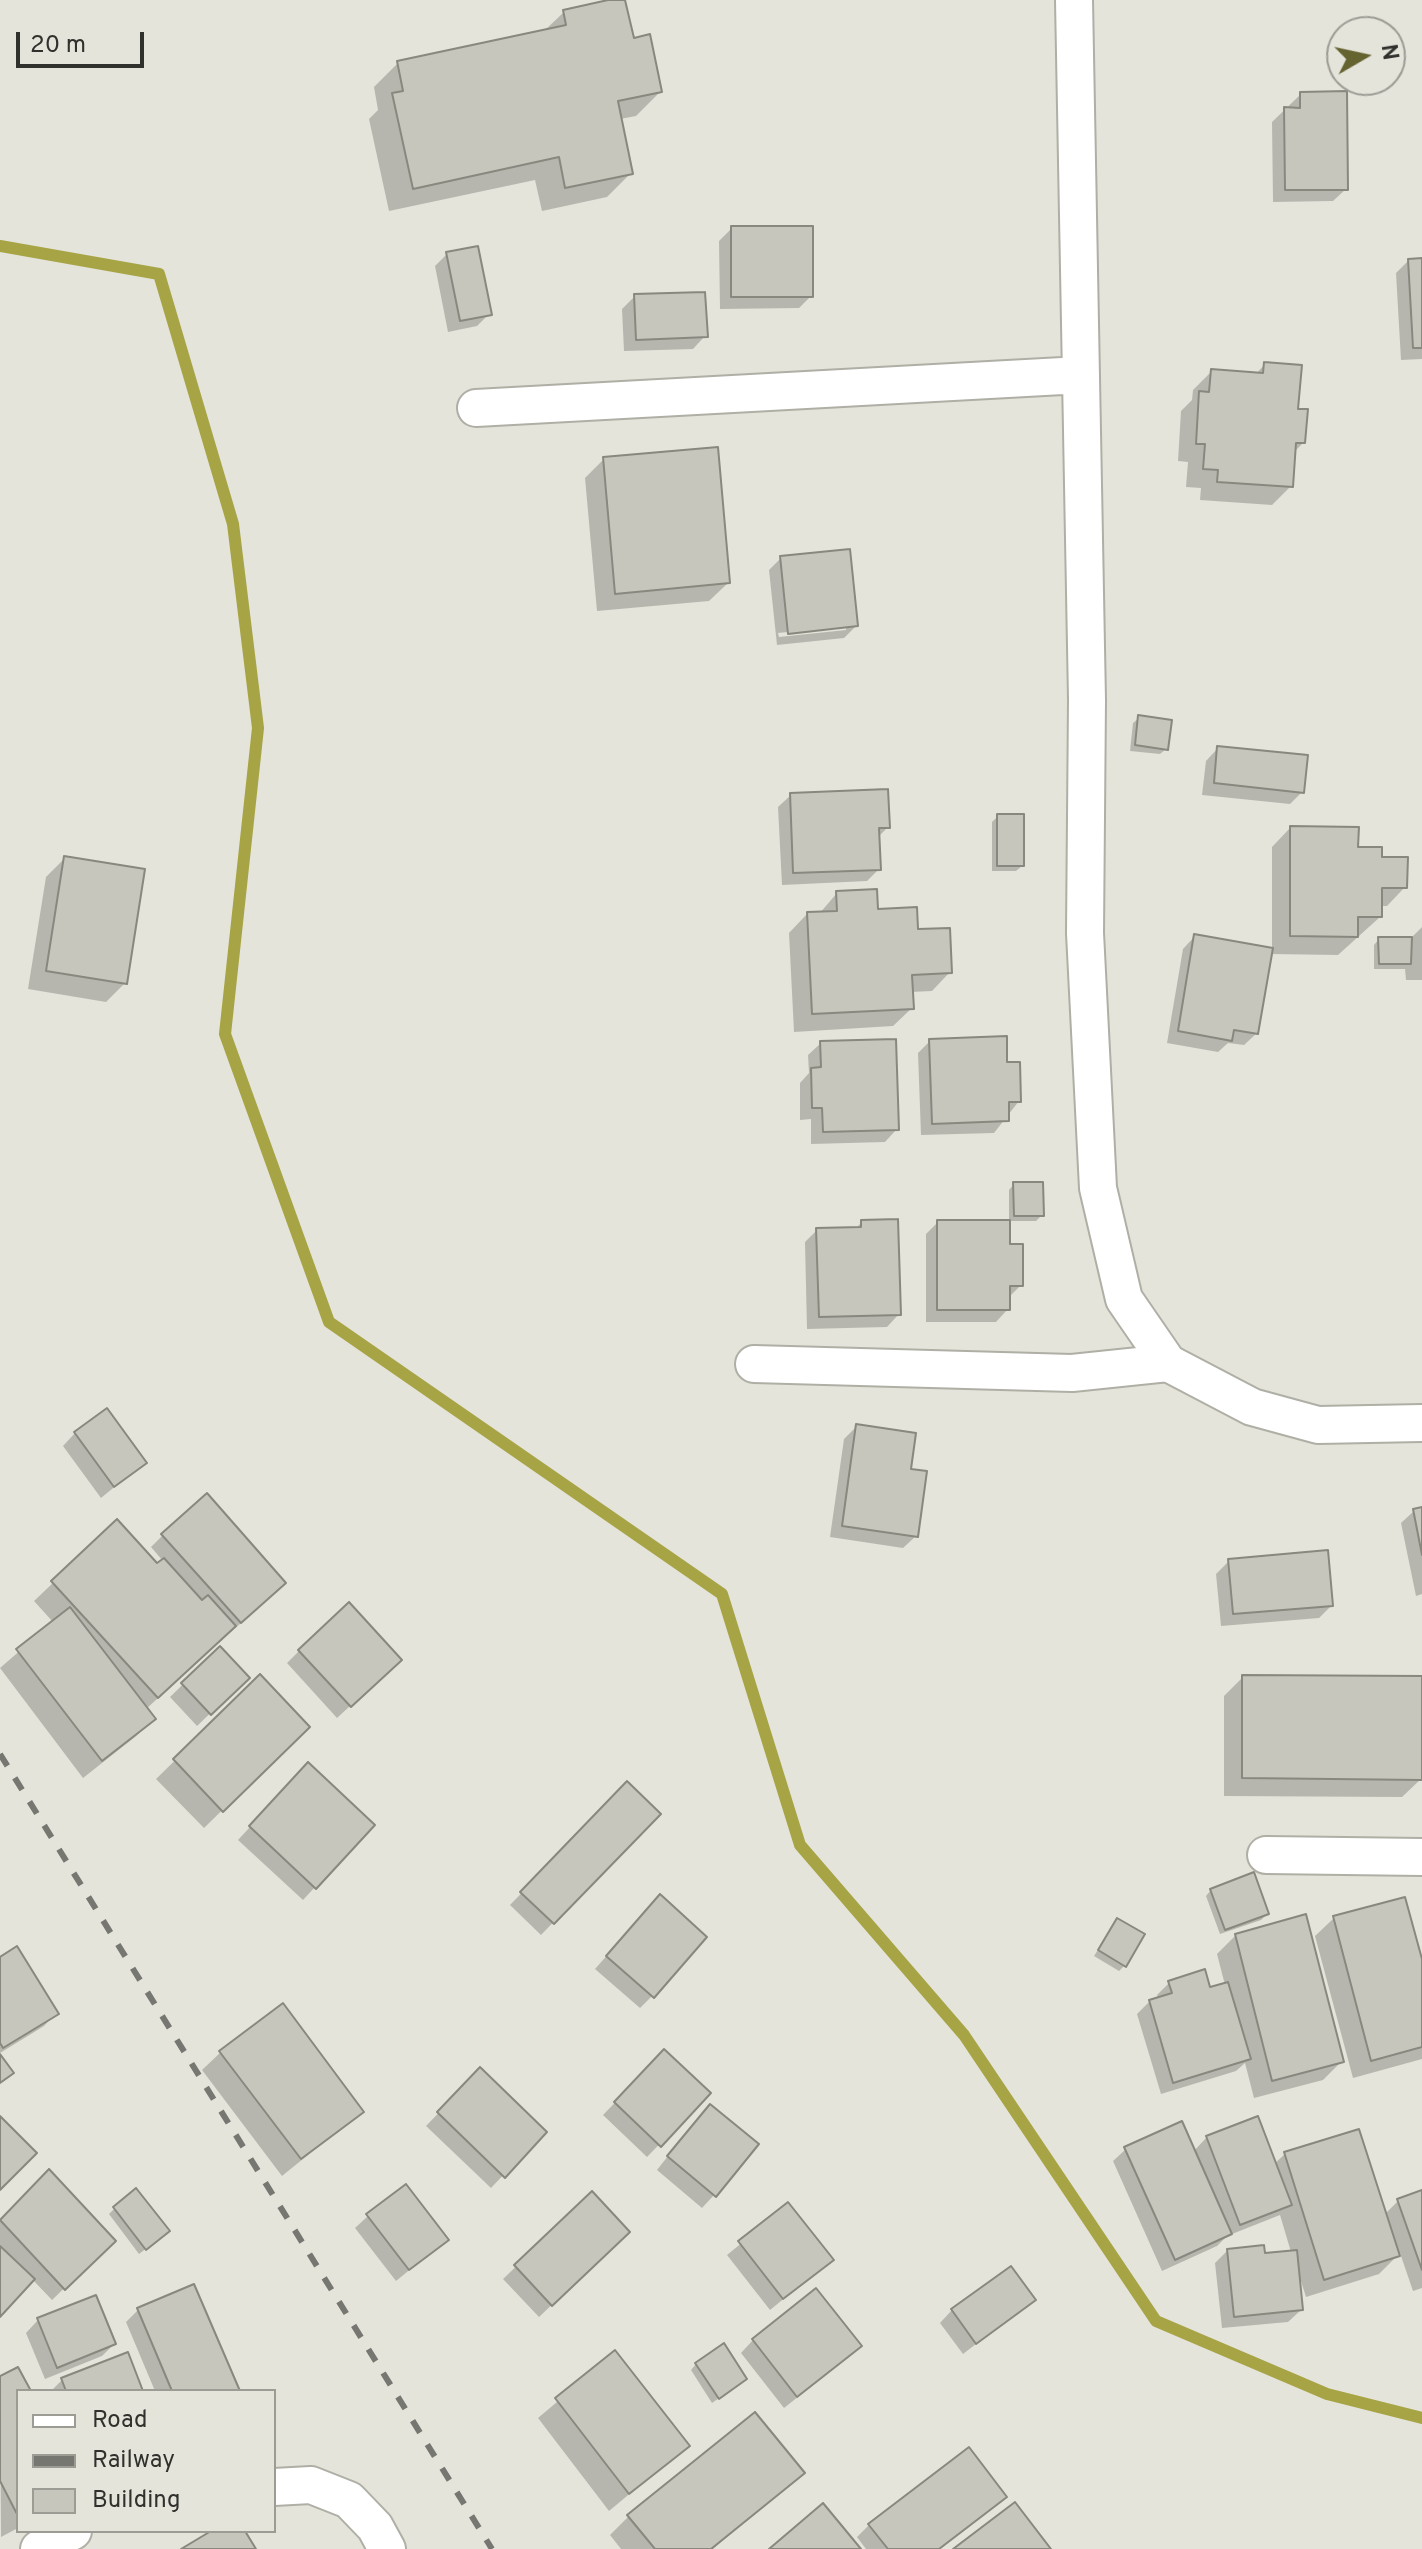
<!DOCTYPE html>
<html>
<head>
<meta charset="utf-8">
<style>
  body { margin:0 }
  #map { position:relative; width:1422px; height:2549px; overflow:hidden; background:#e4e4db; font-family:Overpass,sans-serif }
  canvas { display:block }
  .legend { position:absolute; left:16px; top:2389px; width:260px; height:144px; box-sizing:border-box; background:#e4e4db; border:2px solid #9c9c95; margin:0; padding:10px 14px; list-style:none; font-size:24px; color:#30302d }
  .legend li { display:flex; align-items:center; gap:16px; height:40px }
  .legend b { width:40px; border:2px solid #9c9c95 }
  .north { position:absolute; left:1326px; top:16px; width:80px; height:80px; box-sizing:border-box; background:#e4e4db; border:2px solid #9c9c95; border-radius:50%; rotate:81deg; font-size:22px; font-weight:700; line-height:32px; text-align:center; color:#30302d }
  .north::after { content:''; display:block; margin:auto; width:28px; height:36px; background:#656330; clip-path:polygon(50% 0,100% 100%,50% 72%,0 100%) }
  .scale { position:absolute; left:16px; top:32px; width:128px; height:36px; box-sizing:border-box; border:4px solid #30302d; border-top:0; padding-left:10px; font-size:24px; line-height:28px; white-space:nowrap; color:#30302d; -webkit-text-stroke:6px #e4e4db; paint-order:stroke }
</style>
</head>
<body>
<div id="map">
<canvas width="1422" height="2549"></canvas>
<ul class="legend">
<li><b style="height:10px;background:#fff"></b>Road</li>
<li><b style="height:10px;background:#777772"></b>Railway</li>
<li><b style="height:22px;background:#c6c6bd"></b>Building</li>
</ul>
<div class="north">N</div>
<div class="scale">20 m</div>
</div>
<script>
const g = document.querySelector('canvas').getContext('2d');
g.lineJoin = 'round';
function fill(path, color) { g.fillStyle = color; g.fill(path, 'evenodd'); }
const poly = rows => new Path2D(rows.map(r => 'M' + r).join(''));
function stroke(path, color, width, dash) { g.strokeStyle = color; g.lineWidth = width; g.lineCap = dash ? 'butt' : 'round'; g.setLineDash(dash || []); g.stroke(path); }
fill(poly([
  [623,0,632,40,660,92,636,116,620,119,631,173,607,197,542,211,535,180,389,211,369,119,378,110,374,87,398,63,543,32,564,12],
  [1301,94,1346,189,1333,201,1273,202,1272,122],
  [732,228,811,296,799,308,720,309,719,241],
  [447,254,489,314,477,326,448,332,435,266],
  [1409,260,1422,260,1422,359,1401,360,1396,273],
  [635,296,705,336,693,349,624,351,622,309],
  [1265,364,1303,443,1293,453,1291,486,1272,505,1200,500,1201,488,1186,487,1188,462,1178,461,1181,411,1192,400,1193,390,1212,371,1255,375],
  [604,459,728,583,709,601,597,611,585,478],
  [781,558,856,626,844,638,777,645,769,570],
  [846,626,846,630,779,637,778,633],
  [1139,718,1166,749,1160,754,1130,751,1133,723],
  [1218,748,1302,792,1290,804,1202,795,1206,761],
  [791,795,888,827,877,838,879,869,867,881,782,885,778,807],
  [998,816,1022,866,1016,871,992,871,992,822],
  [1290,828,1380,859,1405,887,1387,906,1380,906,1380,917,1338,955,1270,954,1257,1033,1244,1045,1228,1043,1218,1052,1167,1043,1183,949,1195,936,1272,949,1272,847],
  [65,858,125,983,106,1002,28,989,46,877],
  [837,893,916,931,950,972,932,991,911,992,912,1008,893,1026,794,1032,789,933,807,914,819,914],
  [1422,927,1422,980,1406,980,1405,969,1374,969,1374,945,1379,939,1410,939],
  [930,1041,1005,1064,1019,1101,994,1133,921,1135,918,1053],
  [821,1043,897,1129,885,1142,811,1144,811,1119,800,1120,800,1083,809,1073,808,1055],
  [1014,1184,1042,1215,1036,1221,1009,1221,1009,1190],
  [862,1222,899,1314,887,1327,807,1329,805,1242,817,1230,855,1229],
  [938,1222,1008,1246,1021,1285,1008,1298,1008,1309,996,1322,926,1322,926,1234],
  [857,1426,909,1471,916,1536,903,1548,830,1537,844,1439],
  [75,1433,145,1462,101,1498,63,1446],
  [1422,1509,1422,1594,1416,1596,1401,1523,1414,1511],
  [117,1522,157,1566,163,1561,151,1547,163,1535,272,1595,146,1709,153,1719,135,1737,83,1778,0,1668,53,1622,34,1601],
  [1229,1561,1331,1606,1319,1618,1221,1626,1216,1574],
  [219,1649,247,1678,197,1726,170,1697],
  [299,1651,387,1672,337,1718,287,1663],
  [260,1677,307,1727,204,1828,156,1779],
  [1243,1677,1422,1678,1421,1779,1402,1797,1224,1796,1224,1696],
  [296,1777,315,1887,303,1900,238,1840],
  [627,1784,658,1814,541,1935,510,1905],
  [1211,1890,1267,1914,1261,1920,1220,1934,1206,1896],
  [648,1909,652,1996,640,2008,595,1969],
  [1334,1918,1422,1967,1422,2059,1353,2078,1315,1936],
  [1117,1920,1125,1965,1119,1971,1094,1956],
  [1236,1935,1342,2061,1323,2080,1254,2098,1245,2063,1236,2071,1161,2094,1137,2014,1150,2001,1158,1999,1157,1995,1169,1983,1209,1989,1225,1985,1217,1954],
  [0,1959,56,2013,44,2026,0,2053],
  [221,2052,361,2112,282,2176,202,2070],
  [664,2052,709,2093,647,2157,603,2115],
  [480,2070,544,2132,491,2188,426,2126],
  [698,2118,714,2195,702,2208,657,2170],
  [1207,2137,1274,2164,1285,2154,1384,2215,1398,2201,1422,2193,1422,2288,1413,2291,1400,2253,1379,2274,1306,2297,1300,2278,1301,2310,1288,2322,1222,2328,1215,2263,1228,2250,1263,2255,1291,2252,1280,2215,1227,2236,1217,2246,1162,2271,1113,2161,1126,2149,1193,2152],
  [49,2172,113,2241,52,2300,32,2279,0,2314,0,2220],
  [592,2194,628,2232,539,2317,503,2279],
  [788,2205,831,2260,770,2310,727,2255],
  [115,2208,161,2237,139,2254,109,2214],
  [368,2216,446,2240,396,2281,355,2228],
  [1033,2300,963,2354,940,2323,952,2310],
  [138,2310,238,2391,155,2391,126,2322],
  [38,2320,114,2344,102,2356,45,2379,26,2333],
  [753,2340,847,2358,784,2408,741,2353],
  [615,2353,687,2446,609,2511,538,2418],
  [696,2364,739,2384,712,2403,691,2370],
  [0,2379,29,2391,18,2391,18,2528,1,2537],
  [62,2380,141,2391,51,2391],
  [802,2473,713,2549,621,2549,610,2535,628,2517],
  [1005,2497,940,2549,866,2549,857,2537,869,2525]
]), '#0003');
stroke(poly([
  [0,246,159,274,233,524,258,728,225,1034,329,1322,722,1594,800,1845,964,2035,1156,2321,1327,2394,1422,2418]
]), '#a7a445', 12);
const building = poly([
  [608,0,625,0,634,38,650,34,662,92,618,101,633,174,565,188,559,157,413,189,392,93,403,91,397,61,566,25,563,10,608,0],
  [1347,91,1348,190,1285,190,1284,107,1300,108,1300,92,1347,91],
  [731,226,813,226,813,297,731,297,731,226],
  [478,246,492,315,460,321,446,252,478,246],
  [1422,258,1422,348,1413,348,1408,259,1422,258],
  [705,292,708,337,636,340,634,294,705,292],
  [1264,362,1302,365,1298,409,1308,409,1305,443,1296,443,1293,487,1217,482,1218,470,1203,469,1205,444,1196,444,1199,391,1209,392,1211,369,1263,373,1264,362],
  [718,447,730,583,615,594,603,457,718,447],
  [850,549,858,626,788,634,780,556,850,549],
  [1138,715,1172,720,1168,750,1135,745,1138,715],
  [1217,746,1308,755,1304,793,1214,783,1217,746],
  [888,789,890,828,879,828,881,870,793,873,790,793,888,789],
  [997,814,1024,814,1024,866,997,866,997,814],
  [1290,826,1359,827,1358,847,1382,847,1382,857,1408,857,1407,888,1382,888,1382,917,1358,917,1358,937,1290,936,1290,826],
  [64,856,145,869,127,984,46,971,64,856],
  [877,889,878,909,917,907,918,929,950,928,952,973,912,975,914,1009,812,1014,807,912,837,911,836,891,877,889],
  [1194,934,1273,948,1258,1034,1234,1030,1232,1041,1178,1031,1194,934],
  [1378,937,1412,937,1411,964,1379,964,1378,937],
  [1007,1036,1007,1062,1020,1062,1021,1102,1009,1102,1009,1121,932,1124,929,1039,1007,1036],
  [896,1039,899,1130,823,1132,822,1108,812,1108,811,1068,821,1067,820,1041,896,1039],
  [1013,1182,1043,1182,1044,1216,1014,1216,1013,1182],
  [898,1219,901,1315,819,1317,816,1228,861,1227,861,1220,898,1219],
  [937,1220,1010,1220,1010,1244,1023,1244,1023,1286,1010,1286,1010,1310,937,1310,937,1220],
  [107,1408,147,1463,114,1487,74,1432,107,1408],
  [856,1424,916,1433,911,1469,927,1471,918,1537,842,1526,856,1424],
  [207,1493,286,1583,241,1623,161,1534,207,1493],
  [1422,1507,1422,1555,1413,1509,1422,1507],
  [117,1519,157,1563,164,1558,202,1600,208,1595,236,1626,158,1698,51,1581,117,1519],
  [1328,1550,1333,1606,1233,1614,1228,1559,1328,1550],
  [349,1602,402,1660,351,1707,298,1650,349,1602],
  [70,1607,156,1719,102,1761,16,1649,70,1607],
  [220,1646,250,1678,211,1715,181,1683,220,1646],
  [260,1674,310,1727,223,1812,173,1759,260,1674],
  [1242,1675,1422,1676,1422,1780,1242,1778,1242,1675],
  [308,1762,375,1825,316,1889,249,1826,308,1762],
  [627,1781,661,1814,554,1924,520,1892,627,1781],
  [1254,1872,1269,1914,1225,1930,1210,1889,1254,1872],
  [660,1894,707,1937,654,1998,606,1956,660,1894],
  [1405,1897,1422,1959,1422,2047,1371,2061,1333,1916,1405,1897],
  [1306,1914,1344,2062,1272,2081,1235,1934,1306,1914],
  [1117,1918,1145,1934,1126,1967,1098,1950,1117,1918],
  [17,1946,59,2014,3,2048,0,2043,0,1957,17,1946],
  [1205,1969,1210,1987,1228,1982,1251,2059,1173,2083,1149,2000,1172,1993,1168,1981,1205,1969],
  [283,2003,364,2112,301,2159,219,2051,283,2003],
  [664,2049,711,2093,661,2147,614,2102,664,2049],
  [0,2054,14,2073,0,2083,0,2054],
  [480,2067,547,2132,505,2178,437,2112,480,2067],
  [710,2104,759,2144,716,2197,667,2156,710,2104],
  [0,2116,37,2153,0,2190,0,2116],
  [1258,2116,1292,2205,1240,2225,1206,2136,1258,2116],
  [1182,2121,1232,2234,1175,2260,1124,2147,1182,2121],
  [1359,2129,1400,2256,1324,2280,1284,2152,1359,2129],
  [49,2169,116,2241,65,2290,0,2220,49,2169],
  [406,2184,449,2240,409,2270,366,2214,406,2184],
  [136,2188,170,2231,146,2250,113,2207,136,2188],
  [1422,2190,1422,2270,1397,2199,1422,2190],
  [592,2191,630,2232,552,2306,514,2265,592,2191],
  [788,2202,834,2260,783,2299,738,2241,788,2202],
  [1264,2245,1265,2253,1297,2250,1303,2310,1234,2317,1227,2249,1264,2245],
  [0,2246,35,2279,0,2317,0,2246],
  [1011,2266,1036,2300,976,2344,951,2309,1011,2266],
  [194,2284,240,2391,172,2391,137,2308,194,2284],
  [816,2288,862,2346,797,2397,752,2339,816,2288],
  [96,2295,116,2344,57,2368,37,2318,96,2295],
  [724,2343,747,2379,719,2399,695,2363,724,2343],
  [615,2350,690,2446,629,2494,555,2398,615,2350],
  [128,2352,143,2391,66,2391,61,2378,128,2352],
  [18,2367,31,2391,18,2391,18,2516,0,2481,0,2376,18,2367],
  [755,2412,805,2473,711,2549,655,2549,627,2515,755,2412],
  [969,2447,1007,2497,939,2549,888,2549,868,2524,969,2447],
  [1015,2502,1051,2549,953,2549,1015,2502],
  [823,2503,861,2549,769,2549,823,2503],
  [211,2531,245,2531,256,2549,181,2549,211,2531]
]);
fill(building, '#c6c6bd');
stroke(building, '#88887f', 2);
const minor = poly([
  [1074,0,1087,700,1085,933,1098,1188,1124,1299,1168,1363,1252,1407,1318,1425,1422,1423],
  [476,408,1081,375],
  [754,1364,1072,1373,1168,1363],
  [1266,1855,1422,1857],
  [274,2487,311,2485,349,2500,375,2527,387,2549],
  [39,2549,73,2531]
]);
stroke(minor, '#afafa6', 40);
stroke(minor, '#fff', 36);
stroke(poly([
  [0,1754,492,2549]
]), '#777772', 6, [14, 14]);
</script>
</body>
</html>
